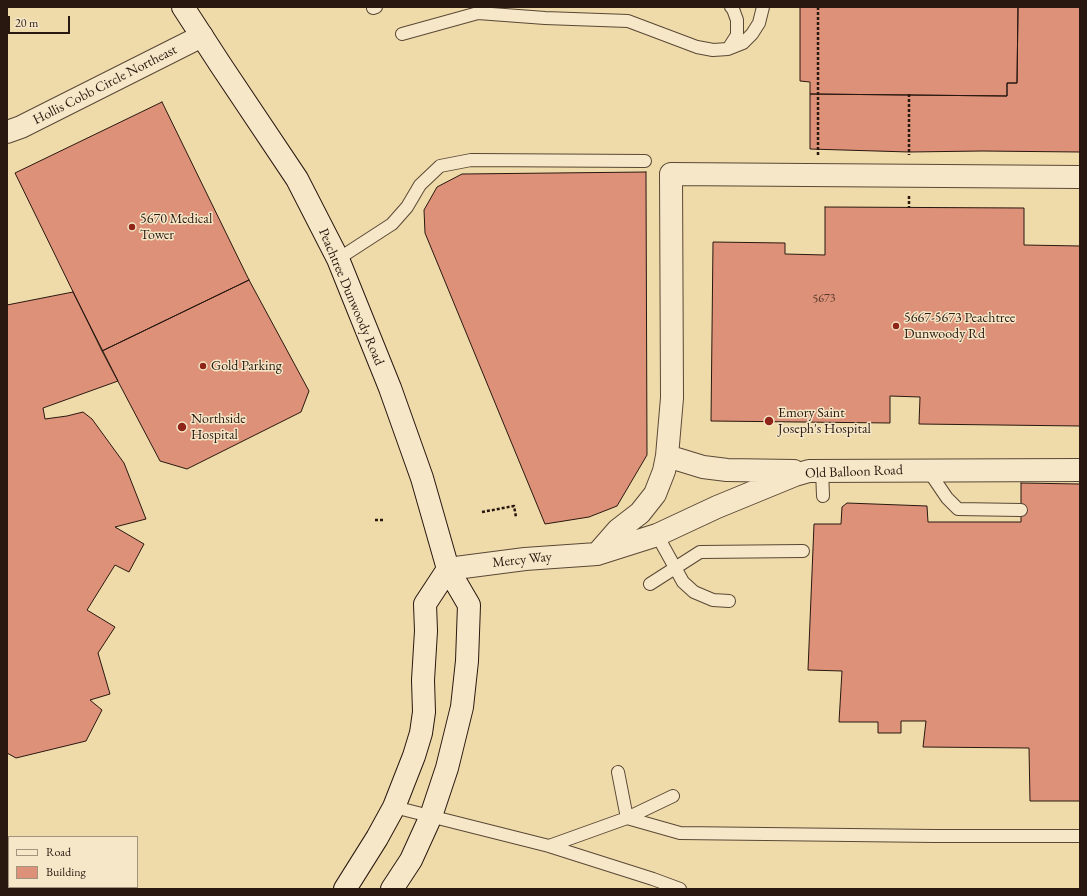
<!DOCTYPE html>
<html>
<head>
<meta charset="utf-8">
<style>
  body { margin:0 }
  #map { position:relative; width:1087px; height:896px; overflow:hidden; background:#efdaa9; font-family:"EB Garamond",serif }
  canvas { display:block }
  .frame { position:absolute; inset:0; border:8px solid #291810; pointer-events:none }
  .legend { position:absolute; left:8px; top:836px; width:130px; height:52px; box-sizing:border-box; background:#f5e7c7; border:1px solid #a3947e; margin:0; padding:5px 7px; list-style:none; font-size:12px; color:#291810 }
  .legend li { display:flex; align-items:center; gap:8px; height:20px }
  .legend b { width:20px; border:1px solid #a3947e }
  .scale { position:absolute; left:8px; top:16px; width:62px; height:18px; box-sizing:border-box; border:2px solid #291810; border-top:0; padding-left:5px; font-size:12px; line-height:14px; white-space:nowrap; color:#291810; -webkit-text-stroke:3px #f5e7c7; paint-order:stroke }
</style>
</head>
<body>
<div id="map">
<canvas width="1087" height="896"></canvas>
<div class="frame"></div>
<ul class="legend">
<li><b style="height:5px;background:#f5e7c7"></b>Road</li>
<li><b style="height:11px;background:#dc9178"></b>Building</li>
</ul>
<div class="scale">20 m</div>
</div>
<script>
const g = document.querySelector('canvas').getContext('2d');
g.lineJoin = 'round';
function fill(path, color) { g.fillStyle = color; g.fill(path, 'evenodd'); }
const poly = rows => new Path2D(rows.map(r => 'M' + r).join(''));
function stroke(path, color, width, dash) { g.strokeStyle = color; g.lineWidth = width; g.lineCap = dash ? 'butt' : 'round'; g.setLineDash(dash || []); g.stroke(path); }
function drawText(font, color, halo, rows, align = 'center') {
  g.font = font + ' "EB Garamond",serif'; g.lineWidth = 3; g.setLineDash([]); g.textBaseline = 'middle'; g.strokeStyle = halo; g.fillStyle = color; for (const [text, x, y, turn = 0] of rows) {
    g.save(); g.translate(x, y); g.rotate((+turn || 0) * Math.PI / 180); g.textAlign = isNaN(turn) ? turn : align; if (halo) g.strokeText(text, 0, 0); g.fillText(text, 0, 0); g.restore();
  }
}
const building = poly([
  [800,7,1018,7,1017,83,1007,83,1007,96,810,94,810,82,800,81,800,7],
  [1018,7,1080,7,1080,152,982,151,909,152,810,149,810,94,1007,96,1007,83,1017,83,1018,7],
  [162,102,249,280,102,351,15,173,162,102],
  [646,172,647,455,617,506,589,517,545,524,425,233,424,210,437,187,462,174,646,172],
  [825,207,1024,208,1024,245,1080,246,1080,426,919,424,920,397,890,396,890,423,711,421,713,242,785,243,785,254,825,255,825,207],
  [249,280,309,391,301,412,187,469,160,461,102,351,249,280],
  [73,292,118,381,43,408,45,419,67,416,83,412,92,419,124,463,146,519,115,527,144,544,129,572,115,565,87,610,115,627,98,653,110,694,90,700,102,710,86,741,16,758,7,753,7,305,73,292],
  [1021,483,1080,484,1080,801,1030,801,1029,748,923,747,926,721,901,721,901,733,878,733,878,722,839,722,842,671,808,670,814,524,841,524,842,507,847,503,927,506,928,522,1021,522,1021,483]
]);
fill(building, '#dc9178');
stroke(building, '#291810', 1);
const lane = poly([
  [373,8,376,7],
  [402,34,478,13,545,18,628,21,697,47,713,50,728,49,743,43,752,34,759,23,763,7],
  [728,49,737,35,737,20,733,9,731,7],
  [338,259,392,224,407,207,420,185,440,166,471,160,645,161],
  [822,470,823,496],
  [928,470,947,498,958,509,1021,510],
  [657,535,683,582,694,592,713,600,729,601],
  [650,584,700,552,803,551],
  [618,772,627,818],
  [394,807,549,846,653,879,680,889],
  [627,818,680,833,935,836,1080,836],
  [549,846,627,818,673,796]
]);
const street = poly([
  [7,132,21,127,202,36],
  [667,456,703,467,727,470,794,471],
  [597,554,618,530,640,513,655,494,664,471,667,456,672,398,671,174,1080,177],
  [448,569,525,559,597,554,657,535,717,507,795,475,809,471,1080,470]
]);
const secondary = poly([
  [183,7,220,64,297,179,338,259,390,388,422,478,448,569,469,605,467,661,462,707,447,768,431,816,411,860,392,889],
  [345,889,377,838,394,807,414,756,421,733,424,712,423,680,426,631,425,604,448,569]
]);
stroke(lane, '#5a4836', 14);
stroke(street, '#5a4836', 24);
stroke(secondary, '#291810', 24);
stroke(poly([
  [909,94,909,155],
  [818,155,818,7],
  [909,196,909,208],
  [482,512,514,506,516,517],
  [375,520,385,520]
]), '#291810', 2.5, [3, 2]);
stroke(lane, '#f5e7c7', 12);
stroke(street, '#f5e7c7', 22);
stroke(secondary, '#f5e7c7', 22);
for (const [x, y, r, color] of [
  [132,227,4,"#8f2418"],
  [896,326,4,"#8f2418"],
  [203,366,4,"#8f2418"],
  [769,421,5,"#8f2418"],
  [182,427,5,"#8f2418"]
]) { const dot = new Path2D(); dot.arc(x, y, r, 0, 2 * Math.PI); g.fillStyle = color; g.fill(dot); stroke(dot, '#f5e7c7', 1.5); }
drawText('12px', '#56362a', null, [
  ["5673",824,299]
]);
drawText('14px', '#291810', '#f5e7c7', [
  ["Hollis Cobb Circle Northeast",105,85,-27],
  ["Peachtree Dunwoody Road",351,297,67],
  ["Old Balloon Road",854,472,-2],
  ["Mercy Way",522,560,-6]
]);
drawText('14px', '#291810', '#f5e7c7', [
  ["5670 Medical",140,219],
  ["Tower",140,235],
  ["5667-5673 Peachtree",904,318],
  ["Dunwoody Rd",904,334],
  ["Gold Parking",211,366],
  ["Emory Saint",778,413],
  ["Joseph's Hospital",778,429],
  ["Northside",191,419],
  ["Hospital",191,435]
], 'left');
</script>
</body>
</html>
